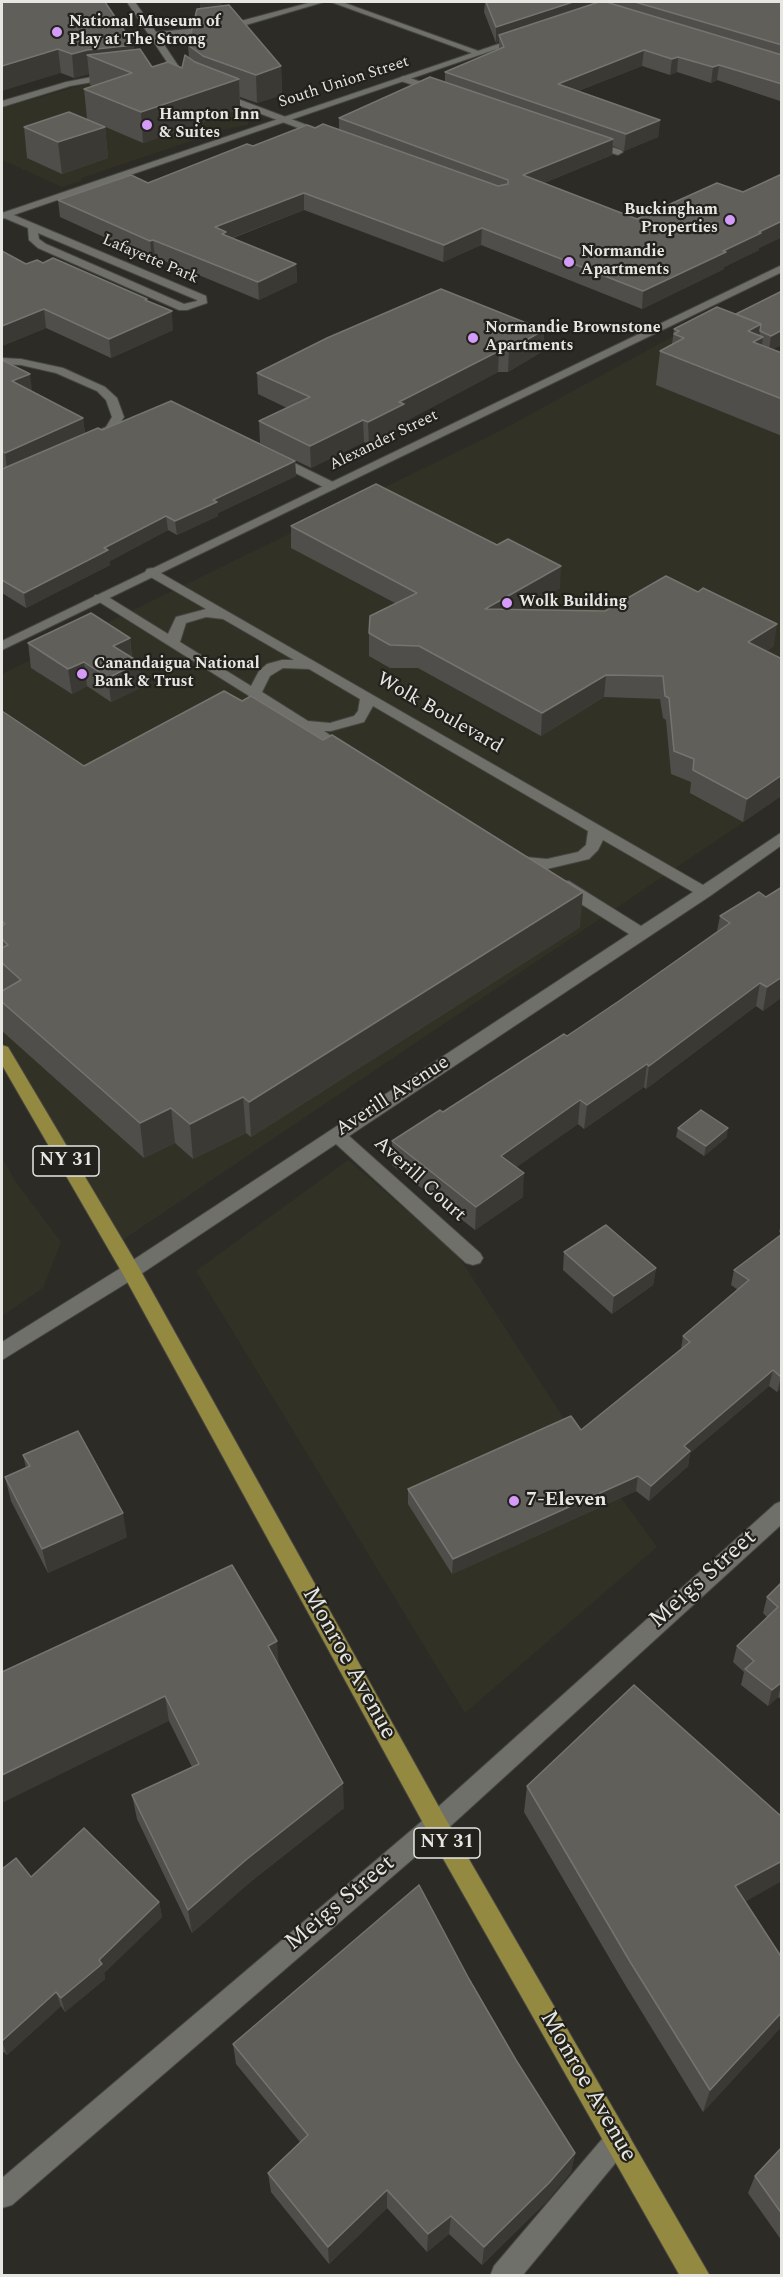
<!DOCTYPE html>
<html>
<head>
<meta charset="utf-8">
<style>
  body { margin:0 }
  #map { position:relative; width:783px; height:2277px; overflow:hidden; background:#2c2b26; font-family:Spectral,serif }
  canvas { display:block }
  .frame { position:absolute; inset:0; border:3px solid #e6e6e3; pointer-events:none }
</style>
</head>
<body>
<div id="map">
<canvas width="783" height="2277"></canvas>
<div class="frame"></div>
</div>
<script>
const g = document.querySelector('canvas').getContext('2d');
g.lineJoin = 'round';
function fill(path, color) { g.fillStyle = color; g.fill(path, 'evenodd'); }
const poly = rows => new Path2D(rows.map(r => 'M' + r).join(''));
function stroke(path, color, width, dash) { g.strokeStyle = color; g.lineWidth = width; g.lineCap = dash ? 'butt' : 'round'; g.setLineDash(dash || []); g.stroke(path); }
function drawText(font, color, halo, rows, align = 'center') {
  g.font = font + ' Spectral,serif'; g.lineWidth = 4.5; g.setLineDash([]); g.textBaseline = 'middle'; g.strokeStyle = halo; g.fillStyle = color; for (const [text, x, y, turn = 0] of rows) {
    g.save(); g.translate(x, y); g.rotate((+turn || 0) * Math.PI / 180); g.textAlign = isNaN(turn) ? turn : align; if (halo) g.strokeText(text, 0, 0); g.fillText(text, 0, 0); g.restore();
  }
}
fill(poly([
  [90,83,241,110,251,114,241,118,248,122,248,125,226,129,82,178,81,181,62,187,2,160,2,108],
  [677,334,781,377,781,797,121,1241,2,1039,2,674,500,431],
  [2,1157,15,1181,61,1242,43,1288,2,1316],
  [348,1160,457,1254,572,1431,657,1547,465,1713,196,1271]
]), '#323125');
const minor = poly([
  [127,2,135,2,156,32,222,26,312,2,324,2,222,32,159,37,179,67,194,81,189,84,173,71,127,2],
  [331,2,342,2,484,53,477,55,331,2],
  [112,73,115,74,115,78,70,86,2,107,2,101,66,82,112,73],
  [404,76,442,89,444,91,439,94,401,81,401,77,404,76],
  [217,91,328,133,330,135,322,137,214,96,212,94,217,91],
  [590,140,621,150,623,152,618,155,587,145,585,143,590,140],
  [2,213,9,213,206,296,207,303,187,310,179,310,38,248,29,240,28,228,2,217,2,213],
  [38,233,197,300,197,301,184,304,46,244,39,239,38,233],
  [2,358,21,359,63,368,105,387,117,398,124,417,114,432,97,441,89,441,89,435,106,427,112,417,106,400,97,391,56,373,21,365,2,364,2,358],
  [274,453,335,483,337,486,335,489,327,489,270,460,268,457,274,453],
  [152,568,703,885,782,832,782,845,710,896,349,1136,480,1253,483,1258,480,1263,473,1265,466,1263,336,1144,138,1276,2,1360,2,1342,124,1266,629,934,557,889,555,885,557,881,569,881,641,926,693,892,603,840,598,850,589,859,547,869,519,865,517,862,525,857,547,859,578,852,586,845,588,831,373,706,364,722,331,731,324,731,352,750,350,753,340,753,93,598,95,595,105,595,168,634,176,617,206,609,147,575,145,572,147,569,152,568],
  [206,617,223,619,294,660,282,660,267,664,259,671,251,686,180,642,186,623,206,617],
  [283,668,309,669,360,699,358,711,354,716,330,723,308,721,262,692,270,676,283,668],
  [618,2127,627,2131,631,2140,627,2149,522,2276,490,2276,494,2266,609,2131,618,2127]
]);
const tertiary = poly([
  [782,265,782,272,2,650,2,641,782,265],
  [782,1501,782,1524,444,1832,12,2205,2,2208,2,2178,428,1816,775,1504,782,1501]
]);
const secondary = poly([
  [519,37,526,39,2,219,2,213,519,37]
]);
const primary = poly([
  [2,1045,8,1047,138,1266,444,1816,710,2276,680,2276,428,1832,124,1276,2,1065,2,1045]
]);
stroke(minor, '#464642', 2);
stroke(tertiary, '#464642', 2);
stroke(secondary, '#464642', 2);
stroke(primary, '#464642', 2);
fill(minor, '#70706a');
fill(tertiary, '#70706a');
fill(secondary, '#70706a');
fill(primary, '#938940');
fill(poly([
  [2,2,134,49,152,67,182,68,189,58,188,45,200,8,200,2,222,2,222,5,281,66,282,95,257,103,240,97,240,109,143,143,87,119,84,89,93,86,90,85,89,74,74,78,61,73],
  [485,2,782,2,782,100,780,101,717,80,711,83,677,72,670,75,642,66,578,91,660,120,658,137,624,151,613,146,612,155,544,183,637,219,743,192,782,174,782,237,759,248,759,250,724,267,724,269,642,309,481,245,443,262,304,210,233,238,296,264,297,282,259,300,155,257,152,259,60,217,58,200,148,183,253,146,315,128,339,130,339,118,445,82,445,72,499,49,499,41,496,43,484,12],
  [24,127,105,127,108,158,62,174,27,158],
  [2,251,26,264,43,263,147,301,173,330,111,358,46,328,2,346],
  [782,291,773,349,782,353,782,436,656,385,660,351,672,344,674,329,736,314],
  [544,330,543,351,508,372,498,372,404,422,404,426,369,445,364,442,311,468,260,443,259,421,287,408,258,394,257,373],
  [2,360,32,389,30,390,83,418,85,434,102,430,295,461,296,476,218,513,218,516,177,535,168,530,110,561,110,565,26,608,2,593,2,469,5,468,2,466],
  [291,526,560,588,522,610,774,646,766,651,782,659,782,795,743,822,690,793,691,782,671,774,666,720,663,718,660,699,604,697,541,736,418,668,390,668,369,656,369,633,395,603,291,548],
  [130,638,132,658,139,662,142,687,111,702,87,686,72,694,31,668,28,643],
  [2,711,84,766,580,927,251,1137,246,1133,193,1159,175,1143,144,1158,2,1031],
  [782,887,782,997,763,1011,756,1006,646,1089,644,1087,584,1129,578,1124,516,1167,523,1197,475,1230,392,1165,392,1141,443,1112,567,1036,619,1001,717,931,720,916,766,897],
  [678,1128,727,1137,704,1156,676,1137],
  [782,1220,782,1233,779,1232],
  [782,1234,782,1388,777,1392,769,1386,690,1453,688,1466,649,1501,636,1491,452,1574,408,1504,408,1489,581,1430,681,1349,683,1336,738,1290,731,1285,734,1270],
  [564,1252,656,1268,653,1285,612,1314,563,1270],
  [23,1455,127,1537,48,1573,11,1501,5,1477,26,1468],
  [782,1582,782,1700,778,1697,768,1706,741,1685,744,1672,733,1662,737,1646,767,1617,763,1613,767,1597],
  [279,1665,344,1808,249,1883,192,1933,137,1819,132,1795,192,1767,169,1721,2,1672],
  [527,1786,745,1902,782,1958,782,2026,703,2112,624,1983,524,1812],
  [2,1869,31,1877,159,1902,162,1917,104,1973,105,1979,65,2012,61,2006,7,2055,4,2052,2,2054],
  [469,1979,516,2060,575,2153,571,2172,546,2202,482,2265,449,2234,427,2252,387,2208,329,2264,271,2192,268,2173,300,2142,236,2064,233,2044],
  [782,2147,782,2241,748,2193,755,2176]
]), '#4f4e4a');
fill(poly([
  [200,2,222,2,223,23,201,26],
  [573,2,615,2,501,41,499,35,499,41,496,43,496,27],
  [134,45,136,69,87,55,89,74,74,78,72,54,87,50],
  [58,49,61,73,2,91,2,66],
  [644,50,642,66,557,99,558,84],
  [678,57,677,72,670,75,672,59],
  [719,65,717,80,711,83,713,67],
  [281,66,282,95,257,103,256,75],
  [239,79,240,109,143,143,141,112],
  [660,120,658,137,624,151,626,134],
  [105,127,108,158,62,174,58,142],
  [613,139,612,155,522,192,523,175],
  [304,193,304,210,226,240,215,227],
  [782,221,782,237,759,248,759,250,724,267,724,269,642,309,643,291],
  [482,228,481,245,443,262,444,245],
  [153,240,155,257,152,259,150,241],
  [296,264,297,282,259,300,258,282],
  [44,309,46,328,2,346,2,326],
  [172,311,173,330,111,358,109,339],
  [761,324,759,339,763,337,759,371,748,331],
  [544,330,543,351,508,372,509,350],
  [782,330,782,345,769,351,771,336],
  [499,351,498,372,404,422,404,426,369,445,368,422,399,402],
  [30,374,32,389,15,397,12,381],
  [83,418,85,434,7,469,5,453],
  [363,420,364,442,311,468,310,446],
  [295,461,296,476,218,513,218,516,177,535,175,521,213,500],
  [166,516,168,530,110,561,110,565,26,608,24,593,104,548],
  [561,566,560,588,484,632,485,609],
  [777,624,774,646,745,665,748,642],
  [130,638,132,662,113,646],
  [84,662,87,686,72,694,68,669],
  [139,662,142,687,111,702,108,678],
  [606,675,604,697,541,736,542,713],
  [782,775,782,795,743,822,747,799],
  [583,892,580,927,251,1137,249,1102],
  [782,977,782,997,763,1011,767,987],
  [760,983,756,1006,646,1089,649,1066],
  [647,1064,644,1087,584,1129,587,1105],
  [243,1097,246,1133,193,1159,190,1124],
  [580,1100,578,1124,500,1179,501,1156],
  [171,1108,175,1143,144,1158,140,1123],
  [728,1128,727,1137,704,1156,706,1146],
  [524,1173,523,1197,475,1230,476,1207],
  [656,1268,653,1285,612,1314,614,1296],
  [773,1370,769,1386,690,1453,688,1466,649,1501,651,1486,684,1446],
  [782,1376,782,1388,777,1392,781,1377],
  [638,1476,636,1491,452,1574,453,1559],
  [123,1513,127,1537,48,1573,42,1549],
  [277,1641,279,1667,268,1646],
  [782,1682,778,1697,768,1706,772,1690],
  [165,1696,169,1721,2,1803,2,1775],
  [343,1783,344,1808,249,1883,192,1933,188,1910,247,1859],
  [782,1861,782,1881,729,1911,735,1886],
  [159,1902,162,1917,104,1973,105,1979,65,2012,61,1998],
  [56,1992,61,2006,7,2055,2,2041],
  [782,2012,782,2026,703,2112,710,2090],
  [575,2153,571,2172,546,2202,482,2265,484,2247],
  [387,2190,387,2208,329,2264,328,2247],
  [451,2216,449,2234,427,2252,428,2234]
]), '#3a3934');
const building = poly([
  [2,2,105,2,134,45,87,50,72,54,58,49,2,66,2,2],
  [486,2,573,2,496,27,486,2],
  [599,2,606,2,782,55,782,84,719,65,713,67,678,57,672,59,644,50,558,84,660,120,626,134,445,72,504,47,499,35,599,2],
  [635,2,782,2,782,45,635,2],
  [229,5,281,66,256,75,203,56,188,45,197,9,229,5],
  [140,49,152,67,168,62,182,68,185,55,195,62,239,79,141,112,84,89,132,73,87,55,140,49],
  [430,77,613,139,523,175,637,219,717,183,743,192,782,174,782,221,759,232,761,233,723,251,726,252,643,291,482,228,444,245,304,193,215,227,226,232,222,234,296,264,258,282,153,240,150,241,58,200,131,175,148,183,247,144,253,146,307,125,315,128,323,124,498,186,508,184,508,180,339,118,430,77],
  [69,112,105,127,58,142,24,127,69,112],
  [2,251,26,264,37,260,43,263,53,258,147,299,145,300,172,311,109,339,44,309,2,326,2,251],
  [441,289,544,330,509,350,499,351,399,402,404,404,368,422,363,420,310,446,259,421,310,397,257,373,327,338,441,289],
  [782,291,782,330,771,336,760,331,761,324,736,314,782,291],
  [717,307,761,324,748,331,763,337,753,342,782,353,782,399,660,351,684,338,674,334,679,331,674,329,717,307],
  [2,360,30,374,12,381,83,418,5,453,2,451,2,360],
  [171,401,295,461,213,500,217,502,175,521,166,516,104,548,108,550,24,593,2,580,2,469,98,428,102,430,171,401],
  [376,484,497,545,508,539,561,566,485,609,605,611,666,576,698,592,703,588,777,624,748,642,782,659,782,775,747,799,693,770,694,759,674,751,669,698,665,696,663,676,606,675,542,713,419,646,390,645,369,633,370,616,417,593,291,526,376,484],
  [91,613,130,638,113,646,139,662,108,678,84,662,68,669,28,643,91,613],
  [224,691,242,701,251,696,323,740,332,735,583,892,249,1102,243,1097,190,1124,171,1108,140,1123,2,1002,2,991,21,980,2,963,2,948,8,945,2,939,2,926,5,924,2,921,2,711,84,766,224,691],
  [782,887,782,977,767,987,760,983,649,1066,647,1064,587,1105,580,1100,501,1156,524,1173,476,1207,392,1141,440,1110,443,1112,564,1034,567,1036,619,1001,730,923,720,916,759,892,766,897,782,887],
  [701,1110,728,1128,706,1146,678,1128,701,1110],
  [606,1225,656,1268,614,1296,564,1252,606,1225],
  [782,1234,782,1376,781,1377,773,1370,684,1446,690,1451,651,1486,638,1476,453,1559,408,1489,571,1416,581,1430,690,1342,683,1336,749,1280,734,1270,782,1234],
  [78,1431,123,1513,42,1549,5,1477,30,1466,23,1455,78,1431],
  [232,1565,277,1641,268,1646,343,1783,247,1859,188,1910,132,1795,199,1764,165,1696,2,1775,2,1672,232,1565],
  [782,1582,782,1682,772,1690,745,1669,754,1661,737,1646,778,1607,767,1597,782,1582],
  [634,1685,782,1817,782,1861,735,1886,782,1958,782,2012,710,2090,629,1960,527,1786,634,1685],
  [84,1828,159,1902,99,1960,102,1964,61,1998,56,1992,2,2041,2,1869,16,1858,31,1877,84,1828],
  [419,1885,469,1979,516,2060,575,2153,549,2183,484,2247,451,2216,428,2234,387,2190,328,2247,268,2173,308,2135,233,2044,419,1885],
  [782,2147,782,2214,755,2176,782,2147]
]);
fill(building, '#605f5a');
stroke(building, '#757470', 1.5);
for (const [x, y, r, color] of [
  [57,32,6,"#d59bfb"],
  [147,125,6,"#d59bfb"],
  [730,220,6,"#d59bfb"],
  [569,262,6,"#d59bfb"],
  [473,338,6,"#d59bfb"],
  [507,603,6,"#d59bfb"],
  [82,674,6,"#d59bfb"],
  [514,1501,6,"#d59bfb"]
]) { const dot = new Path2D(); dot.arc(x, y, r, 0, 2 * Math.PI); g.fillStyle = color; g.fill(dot); stroke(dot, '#22211c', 2); }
drawText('bold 16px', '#e6e6e3', '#22211c', [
  ["National Museum of",69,23],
  ["Play at The Strong",69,41],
  ["Hampton Inn",159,116],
  ["& Suites",159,134],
  ["Buckingham",718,211,"right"],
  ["Properties",718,229,"right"],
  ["Normandie",581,253],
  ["Apartments",581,271],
  ["Normandie Brownstone",485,329],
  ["Apartments",485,347],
  ["Wolk Building",519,603],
  ["Canandaigua National",94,665],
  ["Bank & Trust",94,683]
], 'left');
drawText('16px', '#e6e6e3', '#22211c', [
  ["South Union Street",344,83,-18],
  ["Lafayette Park",150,260,23],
  ["Alexander Street",384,441,-26]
]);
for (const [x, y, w] of [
  [66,1161,66],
  [447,1843,66]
]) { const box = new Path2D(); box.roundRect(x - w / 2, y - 15, w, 30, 4.5); g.fillStyle = '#22211c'; g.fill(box); stroke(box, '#e6e6e3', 1.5); }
drawText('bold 18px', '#e6e6e3', null, [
  ["NY 31",66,1161],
  ["NY 31",447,1843]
]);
drawText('20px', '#e6e6e3', '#22211c', [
  ["Wolk Boulevard",439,714,30],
  ["Averill Avenue",393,1097,-33],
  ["Averill Court",419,1180,42]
]);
drawText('bold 20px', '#e6e6e3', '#22211c', [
  ["7-Eleven",526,1501]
], 'left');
drawText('24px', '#e6e6e3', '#22211c', [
  ["Meigs Street",704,1580,-42],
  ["Monroe Avenue",348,1664,61],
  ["Meigs Street",341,1904,-40],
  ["Monroe Avenue",587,2087,60]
]);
</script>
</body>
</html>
